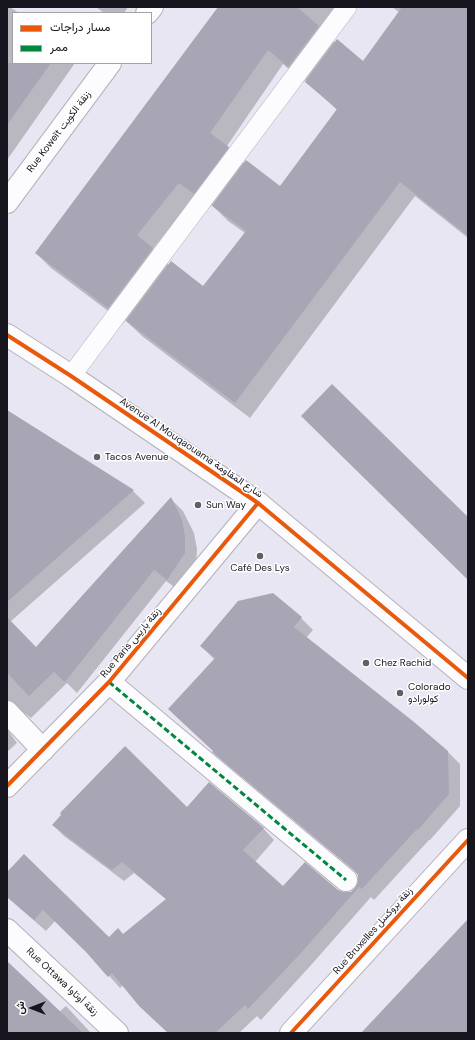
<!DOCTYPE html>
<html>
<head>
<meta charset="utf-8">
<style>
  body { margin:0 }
  #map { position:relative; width:475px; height:1040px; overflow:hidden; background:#e8e6f2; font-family:"DM Sans",Vazirmatn,sans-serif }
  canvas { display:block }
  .frame { position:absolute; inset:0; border:8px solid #17161e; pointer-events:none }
  .legend { position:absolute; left:12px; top:12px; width:140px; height:52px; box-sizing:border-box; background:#fff; border:1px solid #a2a2a5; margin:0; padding:5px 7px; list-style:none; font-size:12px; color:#17161e }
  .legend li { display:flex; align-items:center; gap:8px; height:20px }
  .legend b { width:20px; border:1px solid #a2a2a5 }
  .north { position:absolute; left:12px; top:988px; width:40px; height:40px; -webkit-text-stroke:3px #fff; paint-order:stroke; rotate:270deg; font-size:11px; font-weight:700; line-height:16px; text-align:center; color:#17161e }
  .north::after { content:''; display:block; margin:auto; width:14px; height:18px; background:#17161e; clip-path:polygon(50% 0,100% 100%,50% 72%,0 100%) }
</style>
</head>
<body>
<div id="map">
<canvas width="475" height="1040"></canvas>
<div class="frame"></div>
<ul class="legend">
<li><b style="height:5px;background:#e8590c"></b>مسار دراجات</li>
<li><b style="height:5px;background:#00873e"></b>ممر</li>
</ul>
<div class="north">ش</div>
</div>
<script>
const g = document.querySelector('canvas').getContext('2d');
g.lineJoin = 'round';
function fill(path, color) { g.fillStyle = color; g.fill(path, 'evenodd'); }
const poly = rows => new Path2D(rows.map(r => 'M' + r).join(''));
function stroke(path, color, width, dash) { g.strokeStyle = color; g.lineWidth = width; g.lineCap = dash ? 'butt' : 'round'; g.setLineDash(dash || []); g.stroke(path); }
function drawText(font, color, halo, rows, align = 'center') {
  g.font = font + ' "DM Sans",Vazirmatn,sans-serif'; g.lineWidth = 3; g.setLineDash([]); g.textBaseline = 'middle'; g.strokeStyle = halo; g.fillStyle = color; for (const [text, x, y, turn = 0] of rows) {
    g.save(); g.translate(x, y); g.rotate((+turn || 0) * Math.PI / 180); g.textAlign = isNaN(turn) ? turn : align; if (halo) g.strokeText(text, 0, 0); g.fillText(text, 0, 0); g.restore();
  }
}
fill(poly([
  [7,7,10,7,19,13,13,13,13,63,75,63,7,160],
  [96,7,128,7,124,13,104,13],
  [219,7,337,7,321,28,335,43,363,62,399,12,392,7,468,7,468,238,415,196,250,418,142,336,125,320,124,323,51,268,36,253],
  [283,64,304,82,305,80,337,110,280,187,245,164,227,146],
  [194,197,209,208,212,205,228,221,245,233,203,288,169,265,153,249],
  [7,411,133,491,145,503,10,622,36,648,171,499,183,511,194,533,197,549,196,566,180,591,166,581,77,693,67,683,31,718,23,712,17,712,7,720],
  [272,594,301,618,313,630,306,638,448,752,460,764,460,806,430,840,429,840,374,900,371,897,312,964,261,1020,257,1016,239,1033,169,1033,123,985,120,988,88,952,55,921,46,931,7,897,7,873,109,938,123,935,167,900,134,873,124,881,64,836,53,825,187,808,263,828,274,840,255,862,283,887,337,890,343,893,351,893,356,889,359,883,358,874,225,763,213,752,215,660,201,646],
  [7,729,17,743,7,752],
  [7,962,59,1012,66,1006,91,1033,7,1033]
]), '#0003');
fill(poly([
  [218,7,297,7,319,26,288,67,268,50,210,133,229,147,194,194,179,183,137,235,153,248,108,308,35,253],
  [402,7,468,7,468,236,400,182,235,403,126,321,171,261,203,286,246,231,212,206,246,160,280,186,337,109,305,82,337,39,363,61],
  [7,63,51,63,7,125],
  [332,384,468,517,468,580,301,416],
  [7,410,134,490,7,602],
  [171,497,182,520,185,536,185,553,167,580,154,570,65,682,54,672,29,696,7,673,7,617,36,647],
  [273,593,302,617,294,627,414,722,448,751,449,794,418,830,417,829,362,889,359,887,301,953,248,1009,245,1005,215,1033,168,1033,139,1006,112,973,108,977,86,952,43,910,34,920,7,897,7,872,24,854,109,937,118,928,123,934,166,899,122,862,112,870,52,825,61,815,60,813,125,746,187,807,209,782,264,828,243,850,283,886,305,862,338,890,344,892,351,892,355,888,358,882,358,875,354,870,212,752,213,751,168,709,215,658,200,646,238,601],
  [468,919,468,1033,361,1033],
  [7,961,83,1033,7,1033]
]), '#a8a5b4');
const service = poly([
  [71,376,347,7]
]);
const pedestrian = poly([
  [109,682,346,880]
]);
const minor = poly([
  [147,13,152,7],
  [7,202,110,63],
  [7,712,43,750],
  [7,786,109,682,258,503],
  [7,930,117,1033],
  [291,1033,468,840]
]);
const tertiary = poly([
  [7,335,71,376,258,503,468,678]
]);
stroke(service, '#b3b1ba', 20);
stroke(pedestrian, '#b3b1ba', 24);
stroke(minor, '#b3b1ba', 24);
stroke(tertiary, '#b3b1ba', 24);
stroke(service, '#fcfbfd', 19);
stroke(pedestrian, '#fcfbfd', 22);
stroke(minor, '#fcfbfd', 22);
stroke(tertiary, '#fcfbfd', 22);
stroke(poly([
  [109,682,346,880]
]), '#00873e', 3, [6, 3]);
stroke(poly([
  [7,335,71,376,258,503,468,678],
  [7,786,109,682,258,503],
  [291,1033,468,840]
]), '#e8590c', 4);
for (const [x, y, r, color] of [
  [97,457,4,"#605f68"],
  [198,505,4,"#605f68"],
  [260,556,4,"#605f68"],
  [366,663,4,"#605f68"],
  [400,693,4,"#605f68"]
]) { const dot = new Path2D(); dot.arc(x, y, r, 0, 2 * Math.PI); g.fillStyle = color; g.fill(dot); stroke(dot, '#fff', 1.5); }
drawText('10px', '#17161e', '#fff', [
  ["Rue Koweït زنقة الكويت",59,132,-53],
  ["Avenue Al Mouqaouama شارع المقاومة",191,448,34],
  ["Rue Paris زنقة باريس",131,643,-50],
  ["Rue Bruxelles زنقة بروكسل",373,931,-48],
  ["Rue Ottawa زنقة أوتاوا",62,982,43]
]);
drawText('10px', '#17161e', '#fff', [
  ["Tacos Avenue",105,457],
  ["Sun Way",206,505],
  ["Café Des Lys",260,568,"center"],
  ["Chez Rachid",374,663],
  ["Colorado",408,687],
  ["كولورادو",408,699]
], 'left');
</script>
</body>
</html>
